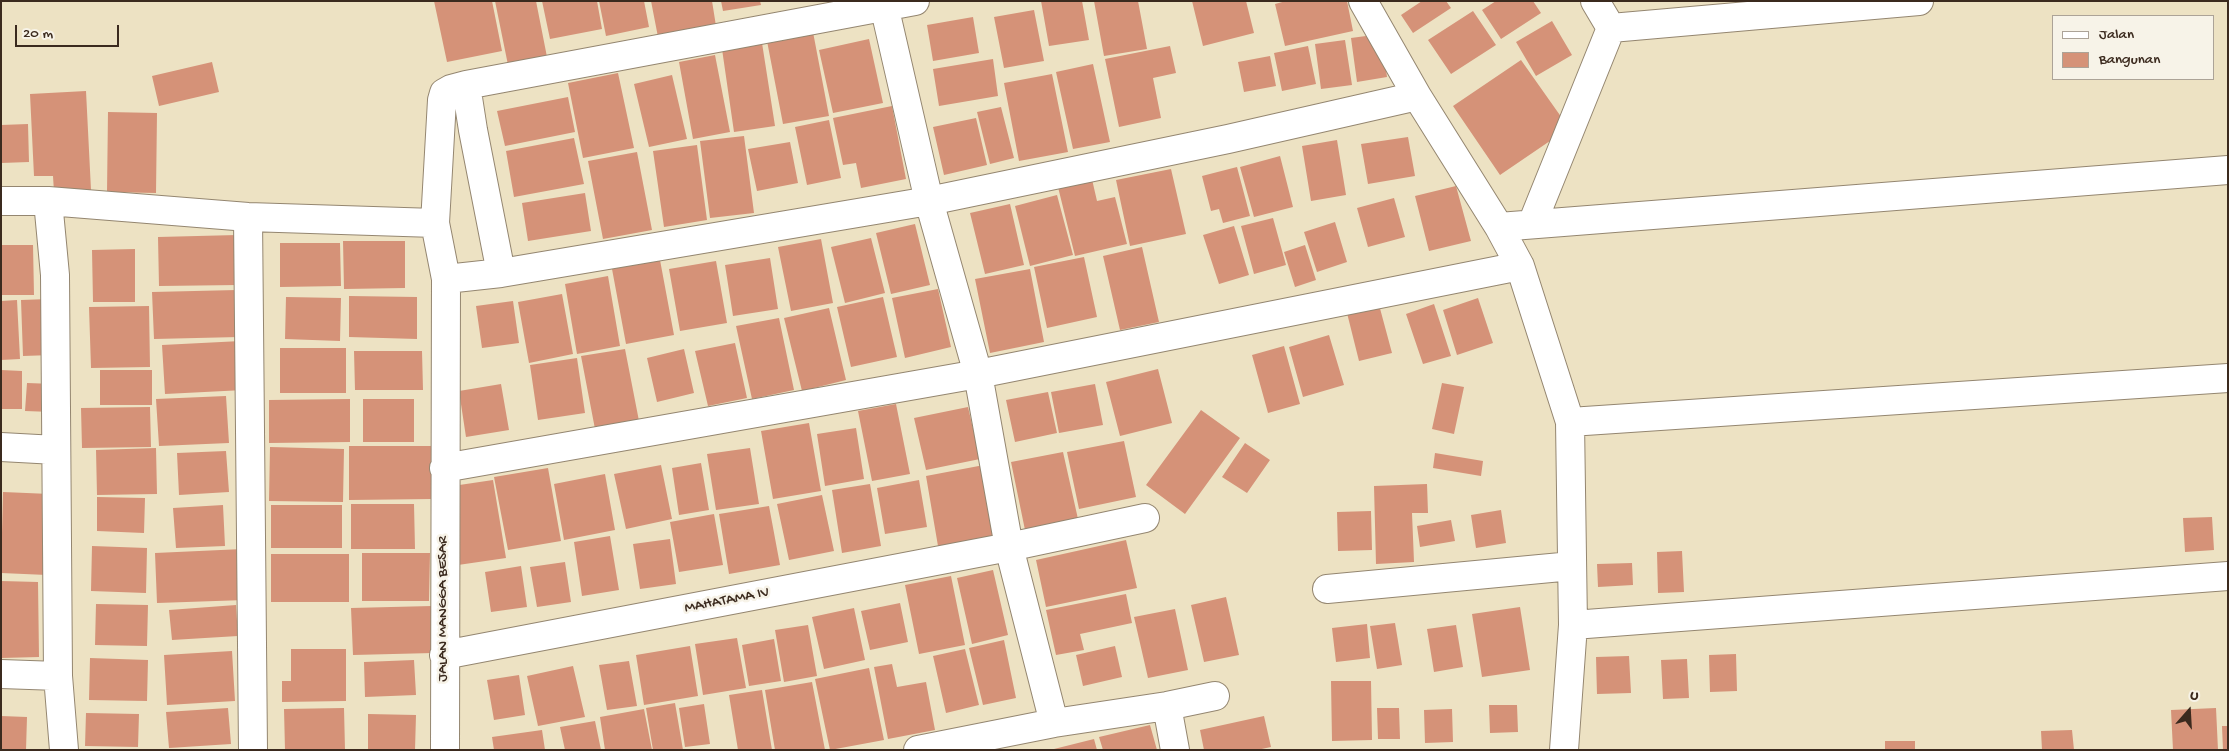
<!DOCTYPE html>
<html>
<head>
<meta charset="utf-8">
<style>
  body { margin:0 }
  #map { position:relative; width:2229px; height:751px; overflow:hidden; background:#ede2c3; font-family:"Gochi Hand",sans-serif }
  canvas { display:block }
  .frame { position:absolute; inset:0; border:2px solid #3b2a1e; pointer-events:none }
  .legend { position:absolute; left:2052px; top:15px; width:162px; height:65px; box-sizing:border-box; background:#f7f3e8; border:1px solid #aca397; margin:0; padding:6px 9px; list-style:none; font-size:15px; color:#3b2a1e }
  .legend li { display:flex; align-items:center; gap:10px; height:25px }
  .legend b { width:25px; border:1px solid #aca397 }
  .north { position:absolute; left:2164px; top:686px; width:50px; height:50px; -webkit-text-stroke:4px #f7f3e8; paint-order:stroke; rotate:19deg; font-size:14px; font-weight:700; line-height:20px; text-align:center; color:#3b2a1e }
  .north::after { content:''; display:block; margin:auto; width:18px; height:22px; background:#3b2a1e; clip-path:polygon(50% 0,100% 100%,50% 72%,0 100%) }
  .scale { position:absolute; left:15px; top:25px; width:104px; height:22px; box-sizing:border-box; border:2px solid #3b2a1e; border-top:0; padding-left:6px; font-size:15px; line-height:18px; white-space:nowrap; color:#3b2a1e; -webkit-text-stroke:4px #f7f3e8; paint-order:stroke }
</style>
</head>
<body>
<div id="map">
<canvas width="2229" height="751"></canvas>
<div class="frame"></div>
<ul class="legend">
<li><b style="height:6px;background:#fff"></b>Jalan</li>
<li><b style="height:14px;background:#d59278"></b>Bangunan</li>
</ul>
<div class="north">U</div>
<div class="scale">20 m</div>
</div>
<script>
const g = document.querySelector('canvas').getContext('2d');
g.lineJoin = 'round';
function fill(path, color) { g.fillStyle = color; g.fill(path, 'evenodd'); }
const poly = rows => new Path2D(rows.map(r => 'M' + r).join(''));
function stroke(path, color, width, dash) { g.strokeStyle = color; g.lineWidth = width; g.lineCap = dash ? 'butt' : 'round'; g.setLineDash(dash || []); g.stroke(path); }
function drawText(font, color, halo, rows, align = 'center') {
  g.font = font + ' "Gochi Hand",sans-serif'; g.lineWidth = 5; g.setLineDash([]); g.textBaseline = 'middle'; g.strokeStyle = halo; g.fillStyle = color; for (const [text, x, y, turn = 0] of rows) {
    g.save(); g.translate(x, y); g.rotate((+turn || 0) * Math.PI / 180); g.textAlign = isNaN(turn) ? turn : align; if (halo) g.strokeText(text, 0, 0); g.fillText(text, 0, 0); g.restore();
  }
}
fill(poly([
  [434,1,492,1,502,51,447,62],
  [495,1,536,1,547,57,508,65],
  [542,1,597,1,602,29,550,39],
  [599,1,644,1,649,27,606,36],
  [651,1,712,1,716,26,658,37],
  [721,1,760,1,761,5,723,11],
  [1041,1,1082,1,1089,40,1049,46],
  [1094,1,1138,1,1147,49,1104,56],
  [1192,1,1246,1,1254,33,1203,46],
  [1286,1,1347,1,1353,31,1285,46,1275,4],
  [1422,1,1446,1,1451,8,1413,33,1401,15],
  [1496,1,1533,1,1541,13,1501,39,1482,10],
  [1034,10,1044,61,1004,68,994,17],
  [1473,11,1496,45,1451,74,1428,40],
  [973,17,979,53,933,61,927,25],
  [1552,21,1572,55,1536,76,1516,42],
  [813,32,829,116,783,124,767,41],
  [1381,34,1387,77,1357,82,1351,38],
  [869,39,883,103,833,113,819,50],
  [1345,40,1352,85,1321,89,1315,44],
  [762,43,775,126,734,132,722,49],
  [1170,46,1176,73,1153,78,1161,118,1119,127,1105,59],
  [1308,46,1316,84,1282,91,1274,53],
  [715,55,730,132,693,139,679,62],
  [1270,56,1276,86,1244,92,1238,62],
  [993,59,998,96,939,106,933,69],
  [1521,60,1569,128,1500,175,1453,106],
  [212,62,219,92,159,106,152,76],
  [1093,64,1110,142,1073,149,1056,72],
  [618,73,634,148,583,158,568,83],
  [1052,74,1068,152,1019,161,1004,83],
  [672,75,687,139,649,147,634,84],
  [86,91,91,190,54,192,53,176,34,176,30,94],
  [568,97,575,132,505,146,497,111],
  [892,106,906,179,861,188,856,163,843,165,833,118],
  [1001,107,1014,158,990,164,977,112],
  [108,112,157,113,156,193,107,192],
  [976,118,987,165,944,175,933,127],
  [829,120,841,178,807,185,795,127],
  [28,124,29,162,1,163,1,125],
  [744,136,754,213,710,218,700,141],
  [1408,137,1415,176,1368,184,1361,144],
  [574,138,584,184,514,197,506,151],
  [1337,140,1346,195,1311,201,1302,146],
  [790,142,798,183,757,191,748,149],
  [697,145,707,220,664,227,653,151],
  [637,152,652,230,603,239,588,161],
  [1280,156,1293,207,1254,217,1240,167],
  [1237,167,1250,216,1223,223,1219,209,1211,211,1202,176],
  [1171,169,1186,234,1130,246,1116,180],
  [1091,175,1097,201,1115,197,1127,244,1075,256,1057,183],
  [1456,186,1471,241,1429,251,1415,196],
  [585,193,591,231,528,241,522,203],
  [1057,195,1073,255,1030,266,1015,206],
  [1394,198,1405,237,1368,247,1357,208],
  [1010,204,1024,265,985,274,970,213],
  [1273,218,1286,265,1254,274,1241,226],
  [1335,222,1347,262,1317,272,1304,232],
  [915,224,930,285,891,294,876,233],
  [1234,226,1249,275,1219,284,1203,235],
  [237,235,238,285,159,286,158,237],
  [871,238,885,293,845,303,831,247],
  [821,239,833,303,791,311,778,247],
  [343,241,405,241,405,288,344,289],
  [280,243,340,243,341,286,280,287],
  [1,245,33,245,34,295,1,295],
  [1305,245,1316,280,1295,287,1284,252],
  [1142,247,1159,322,1120,330,1103,256],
  [135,249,135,302,93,302,92,250],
  [1084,257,1097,317,1047,328,1034,267],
  [770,258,778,309,733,316,725,265],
  [660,260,674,335,626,344,612,269],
  [716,261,727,323,680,331,669,269],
  [1030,269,1044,342,990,353,975,279],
  [608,276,620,346,577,354,565,284],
  [938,289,951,347,905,358,892,298],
  [237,290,239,337,154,339,152,292],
  [562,294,573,354,529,363,518,302],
  [349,296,417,297,417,339,349,337],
  [286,297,341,298,340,341,285,339],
  [883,297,897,357,851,367,837,307],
  [1478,298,1493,343,1457,355,1443,310],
  [49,299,52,355,23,356,21,300],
  [17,300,20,359,1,360,1,301],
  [513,301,519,343,482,348,476,306],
  [1378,301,1392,353,1359,361,1346,309],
  [1434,304,1451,356,1423,364,1406,314],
  [149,306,150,367,91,368,89,307],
  [829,308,846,380,802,391,784,318],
  [779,318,794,390,752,399,736,326],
  [1329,335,1344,385,1303,397,1289,347],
  [241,341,244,390,165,394,162,345],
  [735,343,747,398,708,406,695,351],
  [1284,346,1300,404,1268,413,1252,355],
  [280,348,346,348,346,393,280,393],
  [625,349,639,421,595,429,581,356],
  [684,349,694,393,657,402,647,358],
  [354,351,422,351,423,390,355,390],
  [577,358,585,413,538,420,530,365],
  [1158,369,1172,423,1120,436,1106,382],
  [1,370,22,371,22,409,1,409],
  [100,370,152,370,152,405,100,405],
  [27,383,54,384,52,412,25,411],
  [1442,383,1464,387,1454,434,1432,429],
  [501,384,509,430,466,437,459,391],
  [1095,384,1103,425,1059,433,1051,392],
  [1048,392,1057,433,1015,442,1006,400],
  [226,396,229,443,159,446,156,399],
  [350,399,350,442,269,443,269,400],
  [363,399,414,399,414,442,363,442],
  [896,404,910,474,872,481,858,411],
  [150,407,151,447,82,448,81,408],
  [968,407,980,459,926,470,914,418],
  [1201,410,1240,438,1185,514,1146,485],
  [809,423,821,491,773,499,761,431],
  [856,428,864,479,825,486,817,434],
  [1124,441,1136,497,1079,509,1067,452],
  [1245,443,1270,460,1247,493,1222,477],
  [349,446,432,446,433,499,349,500],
  [270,447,344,449,343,502,269,501],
  [156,448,157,494,97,495,96,450],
  [750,448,759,504,716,510,707,454],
  [226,451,229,492,179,495,177,453],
  [1063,452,1078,519,1025,530,1011,462],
  [1435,453,1483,461,1481,476,1433,468],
  [701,463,709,510,679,515,672,468],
  [661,465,672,519,626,529,614,474],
  [984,465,997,535,938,546,926,476],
  [548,468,561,541,508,550,494,477],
  [605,474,615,530,564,540,554,484],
  [493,480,506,558,458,565,446,487],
  [919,480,927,527,885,534,877,488],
  [870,484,881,546,842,553,832,490],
  [1427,484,1428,513,1412,513,1414,562,1376,564,1374,486],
  [3,492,50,494,47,575,1,573],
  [822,495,834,551,789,560,777,504],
  [97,497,145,498,144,533,97,531],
  [351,504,414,504,415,549,351,549],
  [223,505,225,546,176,548,173,508],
  [271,505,342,505,342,548,271,548],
  [769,506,780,565,729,574,719,514],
  [1501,510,1506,543,1476,548,1471,515],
  [1371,511,1372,550,1338,551,1337,512],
  [714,514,723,565,679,572,670,522],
  [2212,517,2214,550,2185,552,2183,518],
  [1451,520,1455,541,1420,547,1417,526],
  [610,536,619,590,582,596,574,542],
  [670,539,676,584,640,589,633,544],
  [1126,540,1137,588,1046,607,1036,560],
  [92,546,147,548,146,593,91,591],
  [243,549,245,600,157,603,155,553],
  [1682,551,1684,592,1658,593,1657,552],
  [362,553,430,553,429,601,362,601],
  [271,554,349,554,349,602,271,602],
  [565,562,571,602,537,607,530,567],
  [1632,563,1633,585,1598,587,1597,564],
  [521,566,527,607,491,612,485,572],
  [993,570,1008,635,972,644,957,578],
  [951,576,965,645,919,654,905,585],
  [1,581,38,582,39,657,1,658],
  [1126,594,1132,623,1080,634,1084,650,1056,655,1046,610],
  [1226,597,1239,655,1204,662,1191,605],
  [900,603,908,642,870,650,861,611],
  [96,604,148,605,147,646,95,645],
  [236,605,238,636,172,640,169,610],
  [432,606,433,653,353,655,351,608],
  [1520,607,1530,670,1482,677,1472,614],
  [854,608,865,660,824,669,812,617],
  [1175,609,1188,670,1148,678,1134,617],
  [1395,623,1402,665,1377,669,1370,626],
  [1367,624,1370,658,1336,662,1332,628],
  [808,625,817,676,784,682,775,630],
  [1456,625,1463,667,1434,672,1427,629],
  [737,638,746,688,703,695,695,644],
  [774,639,781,681,749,686,742,645],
  [1004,640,1016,698,983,705,969,648],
  [690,646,698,696,644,705,636,655],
  [1115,646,1122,677,1083,686,1076,655],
  [291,649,346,649,346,701,282,702,282,681,291,681],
  [965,649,979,705,946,713,933,656],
  [232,651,235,701,167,705,164,655],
  [1736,654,1737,691,1710,692,1709,655],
  [1629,656,1631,693,1597,694,1596,657],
  [90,658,148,660,147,701,89,700],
  [1687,659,1689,698,1663,699,1661,660],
  [414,660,416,695,365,697,364,662],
  [629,661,637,706,607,710,599,665],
  [892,664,897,687,926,682,935,730,888,739,874,667],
  [573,666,585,717,538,726,527,676],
  [869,668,884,740,830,750,815,679],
  [519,675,525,715,494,720,487,680],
  [1331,681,1371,681,1372,740,1332,741],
  [812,682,825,750,775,750,765,690],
  [762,690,772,750,738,750,729,695],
  [675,703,683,750,653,750,646,708],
  [704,704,710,744,685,747,679,708],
  [1489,705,1517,705,1518,732,1490,733],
  [228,708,231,744,169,748,166,712],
  [344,708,345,750,285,750,284,709],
  [1377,708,1399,708,1400,739,1378,739],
  [2216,708,2218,750,2173,750,2171,710],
  [644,709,652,750,605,750,600,717],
  [1452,709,1453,742,1425,743,1424,710],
  [86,713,139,714,138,747,85,746],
  [368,714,416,715,415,750,368,750],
  [1,716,27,717,26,750,1,750],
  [1264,716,1271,747,1257,750,1204,750,1200,730],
  [595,721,601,750,565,750,560,727],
  [1150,725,1157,750,1103,750,1099,737],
  [2222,726,2228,726,2228,750,2223,750],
  [542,730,545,750,494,750,492,737],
  [2072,730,2074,750,2042,750,2041,731],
  [1094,739,1097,750,1054,750,1054,749],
  [1885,741,1915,741,1915,750,1885,750]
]), '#d59278');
const minor = poly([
  [883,1,929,201,978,374,1009,547,1054,723],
  [1363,1,1417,96,1499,227,1520,266,1570,422,1573,625,1564,750],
  [1595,1,1611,28],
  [466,85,473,130,501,273],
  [1,201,48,201,248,217,435,223],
  [48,201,55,275,58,676,64,750],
  [248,217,253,750],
  [1532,224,1611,28,1919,1],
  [1499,227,2228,170],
  [446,279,501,273,929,201,1228,139,1417,96],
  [1570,422,2228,378],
  [1,447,56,450],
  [444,468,978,374,1520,266],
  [1327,589,1572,566],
  [1573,625,2228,576],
  [444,655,1009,547,1145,518],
  [1,674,58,676],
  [1167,706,1175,750],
  [445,750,446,279,435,223,442,100,444,93,451,89,466,85,915,1],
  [918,750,1054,723,1167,706,1215,696]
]);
stroke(minor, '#948670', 30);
stroke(minor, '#fff', 28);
drawText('15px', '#3b2a1e', '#f7f3e8', [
  ["MAHATAMA IV",727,601,-11],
  ["JALAN MANGGA BESAR",444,609,-90]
]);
</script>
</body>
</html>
